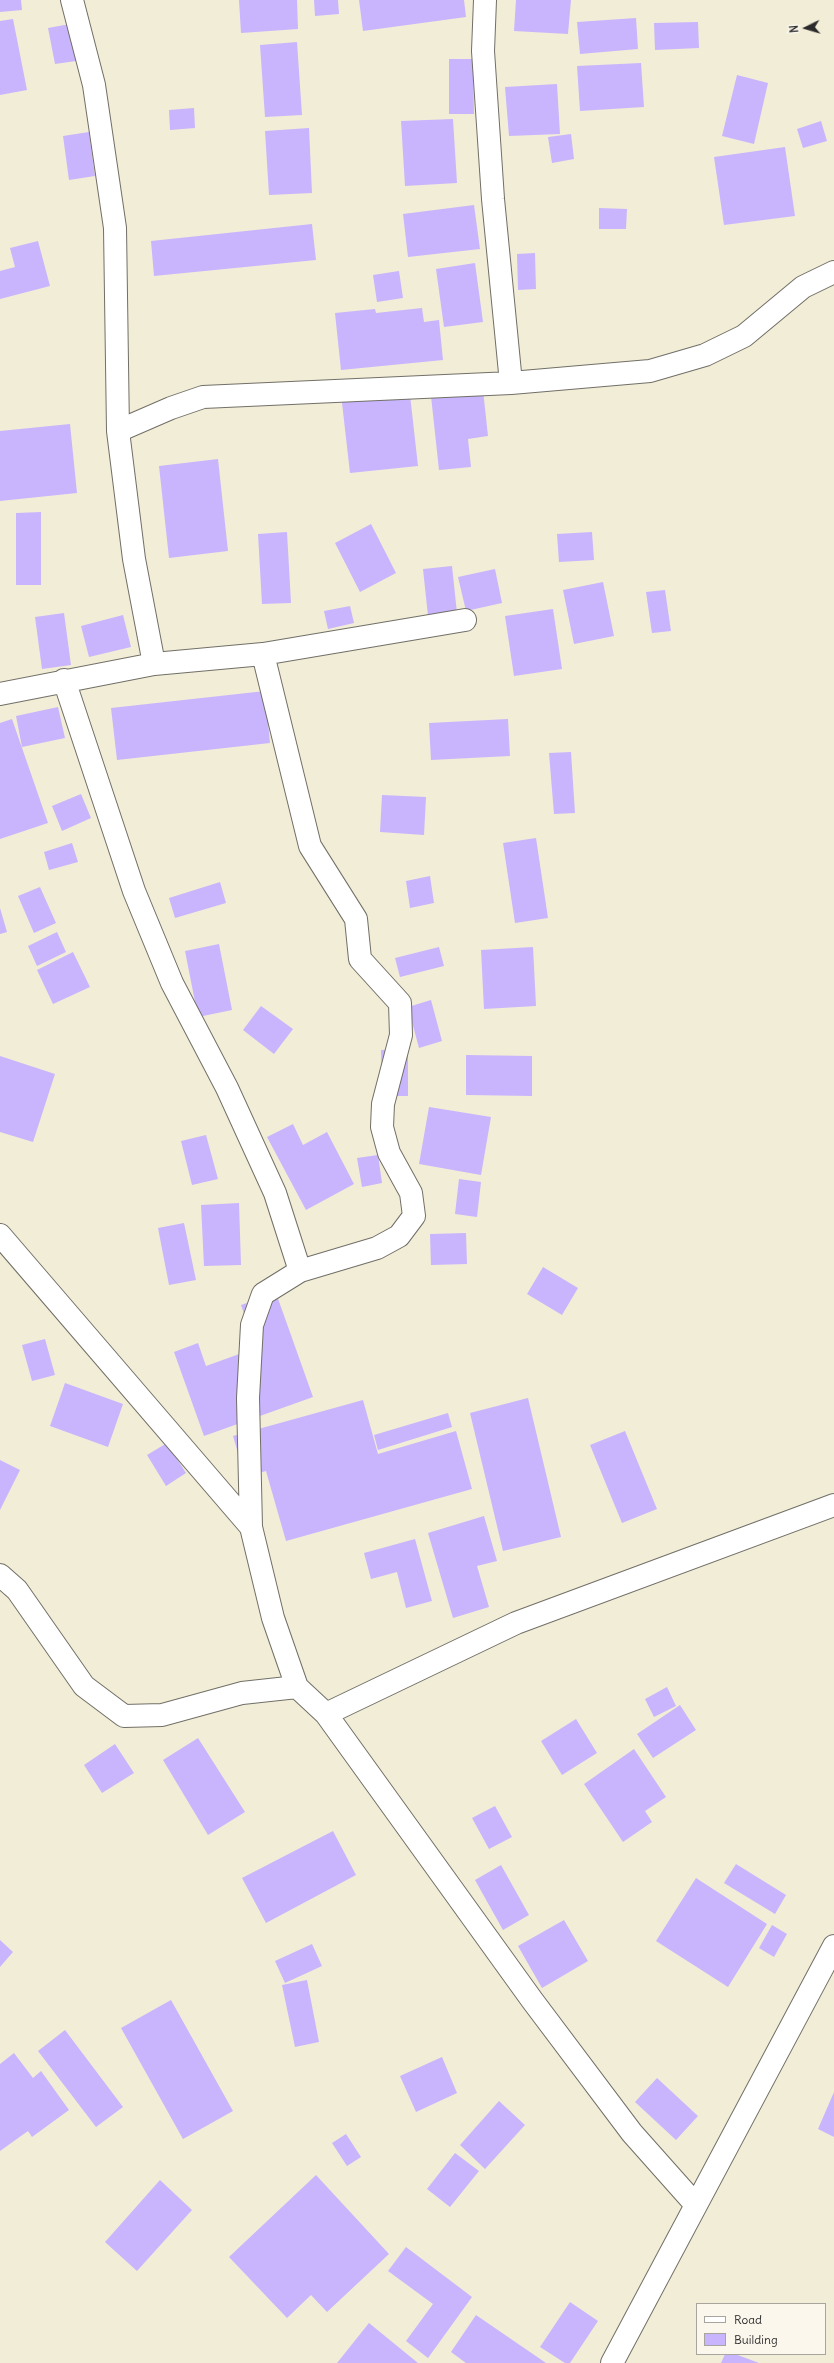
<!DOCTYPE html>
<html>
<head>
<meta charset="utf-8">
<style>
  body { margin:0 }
  #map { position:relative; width:834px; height:2363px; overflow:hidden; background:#f2edd7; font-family:Delius,sans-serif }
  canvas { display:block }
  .legend { position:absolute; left:696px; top:2303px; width:130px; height:52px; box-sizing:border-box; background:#fbf7ec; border:1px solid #a8a59f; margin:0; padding:5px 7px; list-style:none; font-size:12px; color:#2b2b2b }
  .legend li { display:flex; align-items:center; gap:8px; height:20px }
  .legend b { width:20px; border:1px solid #a8a59f }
  .north { position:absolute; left:786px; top:8px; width:40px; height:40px; -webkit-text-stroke:3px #fbf7ec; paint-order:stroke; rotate:265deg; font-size:11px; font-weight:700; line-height:16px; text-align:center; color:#2b2b2b }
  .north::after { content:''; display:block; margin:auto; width:14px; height:18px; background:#2b2b2b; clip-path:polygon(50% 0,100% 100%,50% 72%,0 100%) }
</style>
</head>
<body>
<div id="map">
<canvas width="834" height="2363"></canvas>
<ul class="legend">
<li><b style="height:5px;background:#fff"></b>Road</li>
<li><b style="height:11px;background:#c8b5fd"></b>Building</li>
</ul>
<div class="north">N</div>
</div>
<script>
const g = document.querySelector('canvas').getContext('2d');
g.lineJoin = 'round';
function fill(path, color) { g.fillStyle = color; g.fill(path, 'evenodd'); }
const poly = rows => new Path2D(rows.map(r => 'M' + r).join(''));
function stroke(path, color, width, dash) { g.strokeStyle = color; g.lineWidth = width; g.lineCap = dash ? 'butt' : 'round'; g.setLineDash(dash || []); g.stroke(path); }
fill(poly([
  [0,0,21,0,22,10,0,12],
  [239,0,297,0,298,29,241,33],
  [314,0,338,0,339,14,315,16],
  [359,0,464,0,466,17,363,31],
  [516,0,571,0,568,34,514,31],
  [636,18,638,49,580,54,577,22],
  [13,19,27,90,0,95,0,21],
  [698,22,699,48,655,50,654,23],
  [70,24,76,61,55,64,48,28],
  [297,42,302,115,265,117,260,45],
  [449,59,473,59,474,114,449,114],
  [641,63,644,107,580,111,577,66],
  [737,75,768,83,754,144,722,136],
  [557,84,560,134,509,136,505,87],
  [194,108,195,128,170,130,169,110],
  [453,119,457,183,405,186,401,121],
  [821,121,827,141,803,148,797,129],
  [309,128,312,193,269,195,265,131],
  [89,132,95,176,69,180,63,136],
  [571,134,574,159,552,163,548,137],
  [785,147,795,216,724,225,714,157],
  [474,205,480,249,408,257,403,214],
  [599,208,627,209,626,229,599,229],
  [312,224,316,260,154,276,151,241],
  [38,241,50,286,0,299,0,271,15,267,10,248],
  [535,253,536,289,518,290,517,254],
  [475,263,483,322,444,327,436,269],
  [399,271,403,298,377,302,373,275],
  [422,308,424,322,439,320,443,360,341,370,335,313,375,309,376,313],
  [482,381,488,436,468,439,471,467,439,470,430,387],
  [409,386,418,466,350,473,341,394],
  [70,424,77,493,0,501,0,431],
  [218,459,228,551,169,558,159,466],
  [41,512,41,585,16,585,16,513],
  [371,524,396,573,360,592,335,543],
  [287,532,291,603,262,604,258,534],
  [592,532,594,560,559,562,557,534],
  [452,566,457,613,428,616,423,569],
  [495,569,502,603,466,611,458,577],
  [603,582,614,636,574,644,563,590],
  [665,590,671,631,652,633,646,592],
  [350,606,354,623,328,629,324,611],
  [553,609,562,669,514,676,505,616],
  [64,613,71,665,42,669,35,617],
  [123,615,131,647,89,657,81,626],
  [265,691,270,743,117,760,111,708],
  [58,707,65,738,22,747,16,716],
  [12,719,48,823,0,839,0,723],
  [508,719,510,756,431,760,429,723],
  [571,752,575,813,554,814,549,753],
  [81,794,91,818,62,831,52,806],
  [382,795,426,797,424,835,380,832],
  [536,838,548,918,515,923,503,843],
  [72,843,78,862,49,870,44,852],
  [430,876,434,903,410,908,406,881],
  [220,882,226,903,175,918,169,898],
  [40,887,56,923,34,933,18,896],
  [0,908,7,932,0,934],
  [57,932,66,952,37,966,28,946],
  [219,944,232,1010,198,1017,185,951],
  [439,947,444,966,400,977,395,958],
  [533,947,536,1006,484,1009,481,950],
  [73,952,90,987,53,1004,37,970],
  [431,1000,442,1041,419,1048,408,1007],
  [261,1006,293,1029,274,1054,243,1030],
  [408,1049,408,1096,382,1096,381,1050],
  [466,1055,532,1056,532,1096,466,1095],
  [0,1056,55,1074,33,1142,0,1132],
  [429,1107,491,1117,481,1175,419,1164],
  [293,1124,303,1145,327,1132,354,1184,306,1210,267,1137],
  [206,1135,218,1179,192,1185,181,1141],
  [378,1155,382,1183,362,1187,357,1158],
  [459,1179,481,1182,477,1217,455,1214],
  [239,1203,241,1265,204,1266,201,1205],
  [184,1223,196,1280,169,1285,158,1228],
  [466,1233,467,1264,431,1265,430,1234],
  [543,1267,578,1288,562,1315,527,1294],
  [276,1293,313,1397,204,1436,174,1352,198,1343,206,1366,256,1348,241,1305],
  [45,1339,55,1375,32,1381,22,1345],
  [65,1383,123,1404,108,1447,50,1426],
  [528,1398,561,1537,503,1551,470,1413],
  [363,1400,378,1454,456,1431,472,1489,286,1541,266,1471,245,1477,233,1436],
  [448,1413,452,1427,378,1450,374,1435],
  [625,1431,657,1509,622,1523,590,1445],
  [167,1443,186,1473,166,1486,147,1455],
  [0,1460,20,1470,0,1510],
  [484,1516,497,1561,477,1566,489,1607,453,1618,428,1533],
  [415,1539,432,1601,406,1608,397,1572,371,1579,364,1553],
  [667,1687,676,1706,654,1717,645,1699],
  [680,1705,696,1730,653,1758,637,1734],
  [576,1719,597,1753,562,1775,541,1741],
  [198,1738,245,1812,208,1835,163,1760],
  [115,1744,134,1773,102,1793,84,1765],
  [634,1749,666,1797,645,1811,652,1822,623,1842,584,1784],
  [495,1806,512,1837,489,1849,472,1818],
  [333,1831,356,1875,266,1923,242,1878],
  [736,1864,786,1895,775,1914,724,1883],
  [501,1865,529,1915,503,1930,475,1880],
  [696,1878,767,1924,728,1987,656,1941],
  [564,1920,588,1961,542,1988,518,1946],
  [772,1925,787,1934,774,1957,759,1948],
  [0,1940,13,1952,0,1967],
  [312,1944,322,1966,285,1983,275,1961],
  [307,1980,319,2042,295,2047,282,1985],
  [171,2000,233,2111,183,2139,121,2028],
  [65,2030,123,2107,96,2127,38,2051],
  [14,2053,33,2078,41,2071,69,2110,32,2137,28,2131,0,2151,0,2064],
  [442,2057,457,2093,416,2112,400,2076],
  [657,2078,698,2116,676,2140,635,2102],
  [834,2092,834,2137,818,2129],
  [499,2101,525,2125,485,2169,460,2145],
  [346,2134,361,2157,347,2166,332,2143],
  [455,2153,479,2171,450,2207,427,2189],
  [316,2175,389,2254,327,2312,311,2295,287,2318,229,2257],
  [160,2180,192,2210,137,2271,105,2242],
  [406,2247,472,2297,428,2358,406,2341,433,2304,388,2271],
  [570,2302,598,2321,570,2363,565,2363,540,2347],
  [476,2315,546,2363,466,2363,451,2352],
  [369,2323,418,2363,337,2363],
  [725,2354,735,2354,759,2363,721,2363]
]), '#c8b5fd');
const street = poly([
  [72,0,94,85,115,228,118,431,134,559,154,664],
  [485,0,483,51,493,199,511,383],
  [118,431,171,408,203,397,511,383,650,371,705,355,744,336,803,287,834,272],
  [263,654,310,846,356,919,360,959,400,1003,401,1035,383,1104,382,1127,389,1153,411,1193,414,1216,399,1236,377,1248,300,1271],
  [64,680,134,891,172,983,227,1088,275,1193,300,1271,263,1294,252,1325,248,1398,251,1527],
  [0,694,154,664,263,654,465,620],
  [0,1235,251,1527,273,1618,297,1687,326,1714,532,2000,632,2133,696,2205],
  [0,1575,17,1590,84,1686,124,1716,162,1715,242,1693,297,1687],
  [326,1714,516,1623,834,1505],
  [612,2363,834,1946]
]);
stroke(street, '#716f67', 24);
stroke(street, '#fff', 22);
</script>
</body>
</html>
